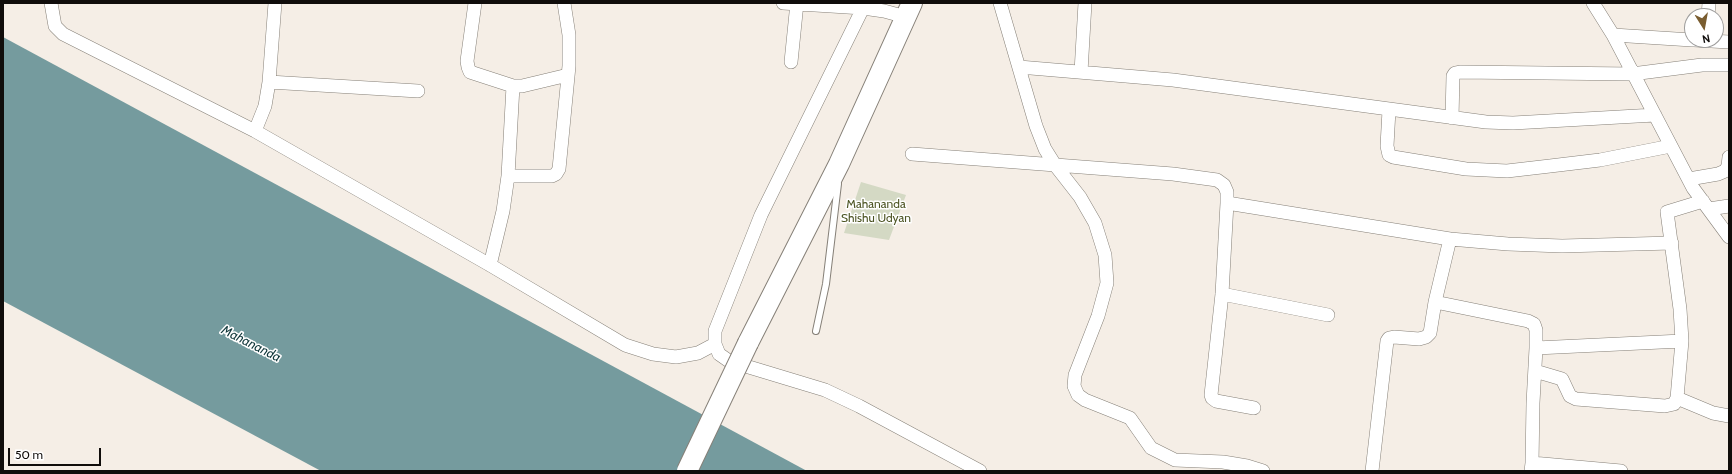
<!DOCTYPE html>
<html>
<head>
<meta charset="utf-8">
<style>
  body { margin:0 }
  #map { position:relative; width:1732px; height:474px; overflow:hidden; background:#f5eee6; font-family:Cabin,sans-serif }
  canvas { display:block }
  .frame { position:absolute; inset:0; border:4px solid #100d0b; pointer-events:none }
  .north { position:absolute; left:1684px; top:8px; width:40px; height:40px; box-sizing:border-box; background:#fff; border:1px solid #9f9e9d; border-radius:50%; rotate:169deg; font-size:11px; font-weight:700; line-height:16px; text-align:center; color:#100d0b }
  .north::after { content:''; display:block; margin:auto; width:14px; height:18px; background:#7a5d30; clip-path:polygon(50% 0,100% 100%,50% 72%,0 100%) }
  .scale { position:absolute; left:8px; top:448px; width:93px; height:18px; box-sizing:border-box; border:2px solid #100d0b; border-top:0; padding-left:5px; font-size:12px; line-height:14px; white-space:nowrap; color:#100d0b; -webkit-text-stroke:3px #fff; paint-order:stroke }
</style>
</head>
<body>
<div id="map">
<canvas width="1732" height="474"></canvas>
<div class="frame"></div>
<div class="north">N</div>
<div class="scale">50 m</div>
</div>
<script>
const g = document.querySelector('canvas').getContext('2d');
g.lineJoin = 'round';
function fill(path, color) { g.fillStyle = color; g.fill(path, 'evenodd'); }
const poly = rows => new Path2D(rows.map(r => 'M' + r).join(''));
function stroke(path, color, width, dash) { g.strokeStyle = color; g.lineWidth = width; g.lineCap = dash ? 'butt' : 'round'; g.setLineDash(dash || []); g.stroke(path); }
function drawText(font, color, halo, rows, align = 'center') {
  g.font = font + ' Cabin,sans-serif'; g.lineWidth = 3; g.setLineDash([]); g.textBaseline = 'middle'; g.strokeStyle = halo; g.fillStyle = color; for (const [text, x, y, turn = 0] of rows) {
    g.save(); g.translate(x, y); g.rotate((+turn || 0) * Math.PI / 180); g.textAlign = isNaN(turn) ? turn : align; if (halo) g.strokeText(text, 0, 0); g.fillText(text, 0, 0); g.restore();
  }
}
fill(poly([
  [861,182,906,195,889,240,844,233]
]), '#d4d9c4');
fill(poly([
  [3,37,807,471,321,471,3,301]
]), '#759b9e');
const service = poly([
  [816,331,826,284,838,184]
]);
const minor = poly([
  [51,3,55,26,63,34,255,131,490,265,625,345,653,354,676,357,698,353,715,344],
  [475,3,467,61,468,67,470,72,513,86,522,86,568,75],
  [783,3,863,8,884,11,906,17],
  [1000,3,1036,126,1045,149,1055,165,1080,197,1095,223,1105,255,1107,283,1098,316,1075,375,1074,386,1078,395,1085,400,1130,418,1151,448,1175,460,1223,462,1247,466,1263,471],
  [1593,3,1613,35,1693,188,1729,237],
  [863,8,761,215,715,331,715,344,719,354,729,361,825,390,859,406,980,471],
  [1708,16,1709,3],
  [1613,35,1692,40],
  [1694,40,1729,42],
  [791,62,797,3],
  [1019,67,1173,80,1486,122,1513,123,1655,115],
  [1081,72,1085,3],
  [269,82,418,91],
  [1389,110,1387,146,1389,155,1393,157,1466,169,1507,171,1550,166,1600,160,1671,146],
  [1452,118,1453,76,1455,73,1460,72,1632,74,1702,65,1729,65],
  [255,131,265,106,269,82,275,3],
  [912,154,1173,174,1217,180,1224,185,1227,192,1227,203],
  [508,176,552,176,556,174,559,169,569,66,569,35,564,3],
  [1689,179,1718,174,1725,171,1728,166,1729,157],
  [1709,209,1729,206],
  [490,265,503,211,508,176,513,86],
  [1222,294,1328,315],
  [1435,302,1528,321,1534,324,1536,330,1536,348],
  [1535,371,1562,379,1570,396,1576,399,1665,406,1674,404,1677,398,1682,341,1680,309,1667,212,1703,201],
  [1677,398,1713,413,1729,416],
  [1254,408,1216,401,1212,398,1211,395,1222,294,1227,203,1450,239,1508,244,1562,246,1672,243],
  [1532,463,1621,471],
  [1372,471,1387,341,1389,338,1394,337,1419,339,1426,337,1430,333,1435,302,1450,239],
  [1531,471,1532,463,1533,403,1536,348,1682,341]
]);
const primary = poly([
  [748,343,839,164,912,3]
]);
stroke(service, '#868078', 8);
stroke(minor, '#868078', 14);
stroke(primary, '#868078', 22);
stroke(service, '#fff', 6);
stroke(minor, '#fff', 13);
stroke(primary, '#fff', 20);
const primaryBridge = poly([
  [687,471,748,343]
]);
stroke(primaryBridge, '#868078', 22, []);
stroke(primaryBridge, '#fff', 20);
drawText('12px', '#4c5423', '#fff', [
  ["Mahananda",876,204],
  ["Shishu Udyan",876,218]
]);
drawText('italic 13px', '#10373a', '#fff', [
  ["Mahananda",251,344,27]
]);
</script>
</body>
</html>
